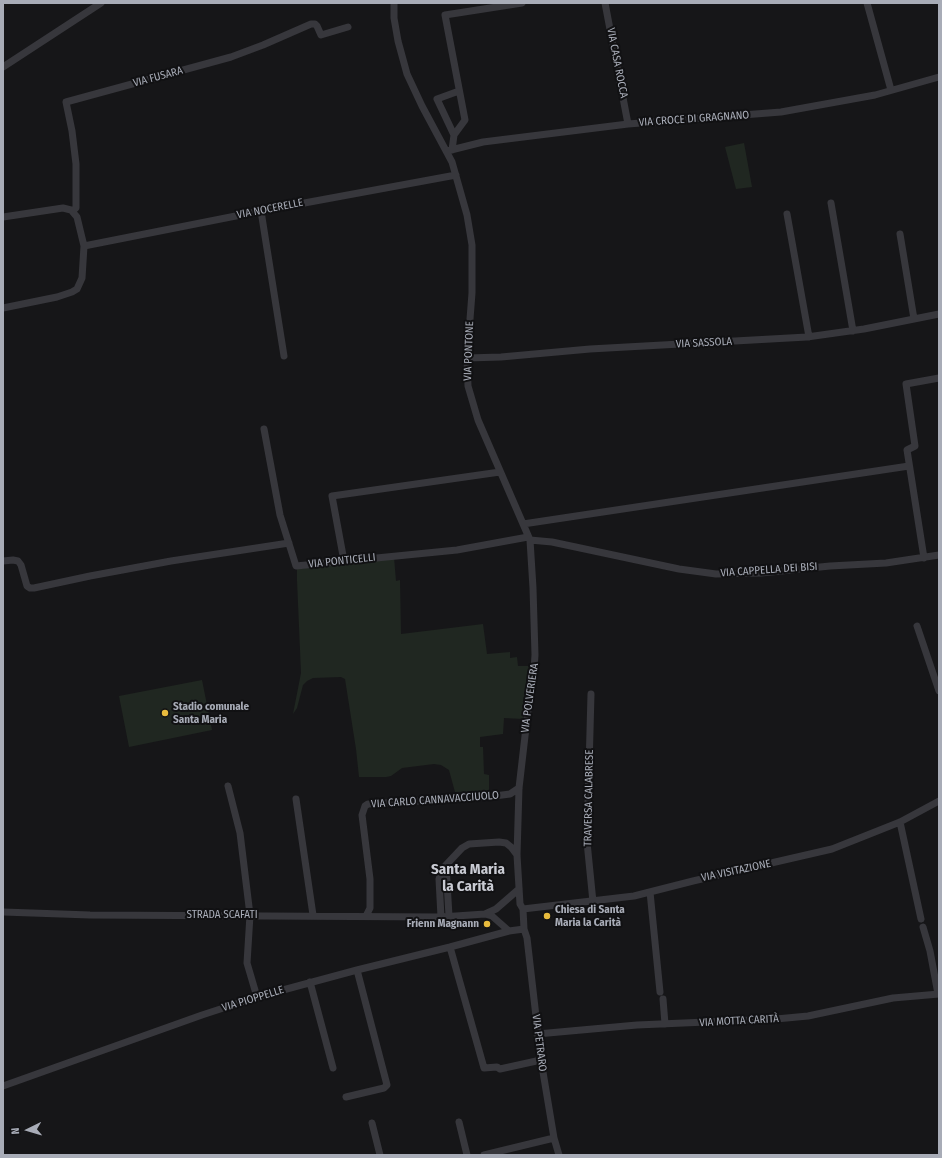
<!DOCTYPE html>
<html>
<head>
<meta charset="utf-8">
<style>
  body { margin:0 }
  #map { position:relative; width:942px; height:1158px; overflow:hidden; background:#161618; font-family:"Fira Sans Condensed",sans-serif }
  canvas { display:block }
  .frame { position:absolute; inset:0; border:4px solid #a8acb7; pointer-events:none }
  .north { position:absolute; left:8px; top:1110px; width:40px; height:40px; -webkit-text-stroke:3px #111113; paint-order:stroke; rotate:265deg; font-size:11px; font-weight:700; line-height:16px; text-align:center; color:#a8acb7 }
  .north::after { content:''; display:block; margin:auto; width:14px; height:18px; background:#a8acb7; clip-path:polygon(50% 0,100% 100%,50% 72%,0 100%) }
</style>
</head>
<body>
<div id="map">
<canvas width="942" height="1158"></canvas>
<div class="frame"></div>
<div class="north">N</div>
</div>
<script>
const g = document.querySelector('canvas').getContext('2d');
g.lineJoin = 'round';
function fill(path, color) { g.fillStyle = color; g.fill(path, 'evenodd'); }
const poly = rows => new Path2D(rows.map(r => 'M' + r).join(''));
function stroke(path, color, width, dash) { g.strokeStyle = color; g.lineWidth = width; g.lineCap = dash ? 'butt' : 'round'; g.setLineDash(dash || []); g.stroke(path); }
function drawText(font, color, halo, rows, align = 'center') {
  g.font = font + ' "Fira Sans Condensed",sans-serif'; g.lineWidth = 4; g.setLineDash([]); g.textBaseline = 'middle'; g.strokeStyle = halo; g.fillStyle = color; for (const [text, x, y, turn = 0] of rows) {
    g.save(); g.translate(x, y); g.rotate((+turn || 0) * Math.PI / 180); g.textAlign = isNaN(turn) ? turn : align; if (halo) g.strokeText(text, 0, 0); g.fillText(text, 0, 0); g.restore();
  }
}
fill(poly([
  [744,143,752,187,736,189,725,147],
  [394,557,396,581,400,580,401,634,483,624,487,654,510,652,510,658,517,657,518,666,530,666,523,719,504,718,503,734,480,737,480,747,483,747,484,774,489,775,489,791,455,792,449,770,441,765,434,764,402,768,391,776,386,777,359,777,356,749,345,679,341,677,313,678,307,681,303,685,297,708,293,714,301,673,297,580,297,569],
  [202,680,212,730,129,747,119,696]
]), '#202721');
stroke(poly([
  [394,3,394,18,398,41,407,74,422,106,452,162,467,215,472,245,472,293,467,358,468,386,478,420,530,540,533,588,535,655,534,670,528,710,519,788,517,855,520,904,523,909,524,929,527,938,541,1060,554,1138,559,1155],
  [605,3,628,124],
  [867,3,891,90],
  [3,67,101,3],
  [454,135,437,99,459,91],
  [452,150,454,135,465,120,445,15,522,3],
  [447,151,483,142,628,124,781,112,875,95,939,77],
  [831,203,853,331],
  [72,211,76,208,76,164,72,131,66,102,231,57,263,45,311,24,315,24,317,26,321,35,348,27],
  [261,211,284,356],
  [787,214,809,337],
  [3,217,63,208,71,210,77,217,84,246],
  [900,234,914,319],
  [3,308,57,297,72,292,77,289,82,278,84,246,261,211,456,175],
  [467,358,501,357,590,349,807,337,864,329,939,314],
  [264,429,280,515,296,566,457,550,528,537],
  [523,524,909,466],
  [530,540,552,542,679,569,716,574,761,573,830,566,886,563,939,555],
  [924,558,907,450,915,446,906,384,939,378],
  [3,561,13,560,18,561,21,565,27,586,30,588,34,588,90,576,171,561,289,543],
  [344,561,332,496,500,472],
  [917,626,939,691],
  [591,694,587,842,593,902],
  [228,786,240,833,250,915,247,963,257,997],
  [296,799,313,915],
  [900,822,921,919],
  [650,892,660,992],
  [523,909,634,896,693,881,832,849,900,822,939,801],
  [3,912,90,915,441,917,485,914,492,916,509,931,524,929],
  [485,914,496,909,519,889],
  [366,916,370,908,370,879,362,815,365,806,368,804,487,797,510,794,519,788],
  [449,916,446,865,462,848,469,844,499,842,506,843,511,847,517,855],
  [441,917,439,879,442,870,446,865],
  [923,927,930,951,938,994],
  [450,947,484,1068,497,1067,500,1069,541,1060],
  [310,982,333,1068],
  [663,999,665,1024],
  [537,1034,637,1025,776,1019,808,1016,893,998,939,994],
  [3,1086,202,1015,257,997,357,970,450,947,509,931],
  [346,1097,384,1088,387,1085,357,970],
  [459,1122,467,1155],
  [372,1123,380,1155],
  [484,1155,554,1138]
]), '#37373c', 7);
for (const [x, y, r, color] of [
  [165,713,4,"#e8bb3d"],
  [547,916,4,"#e8bb3d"],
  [487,924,4,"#e8bb3d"]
]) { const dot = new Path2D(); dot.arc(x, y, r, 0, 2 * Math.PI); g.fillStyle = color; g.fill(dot); stroke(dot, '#111113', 1.5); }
drawText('11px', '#a8acb7', '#111113', [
  ["VIA CASA ROCCA",617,63,79],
  ["VIA FUSARA",158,77,-15],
  ["VIA CROCE DI GRAGNANO",694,119,-4],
  ["VIA NOCERELLE",270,209,-11],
  ["VIA SASSOLA",704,343,-3],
  ["VIA PONTONE",469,351,-88],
  ["VIA PONTICELLI",342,561,-6],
  ["VIA CAPPELLA DEI BISI",769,570,-4],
  ["VIA POLVERIERA",530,698,-82],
  ["TRAVERSA CALABRESE",589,798,-89],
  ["VIA CARLO CANNAVACCIUOLO",435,800,-4],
  ["VIA VISITAZIONE",736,871,-12],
  ["STRADA SCAFATI",222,915],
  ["VIA PIOPPELLE",253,999,-17],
  ["VIA MOTTA CARITÀ",739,1021,-3],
  ["VIA PETRARO",539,1043,83]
]);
drawText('bold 11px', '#a8acb7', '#111113', [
  ["Stadio comunale",173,707],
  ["Santa Maria",173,720],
  ["Chiesa di Santa",555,910],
  ["Maria la Carità",555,923],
  ["Frienn Magnann",479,924,"right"]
], 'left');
drawText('bold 15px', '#c9cbd3', '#111113', [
  ["Santa Maria",468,870],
  ["la Carità",468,887]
]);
</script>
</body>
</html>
